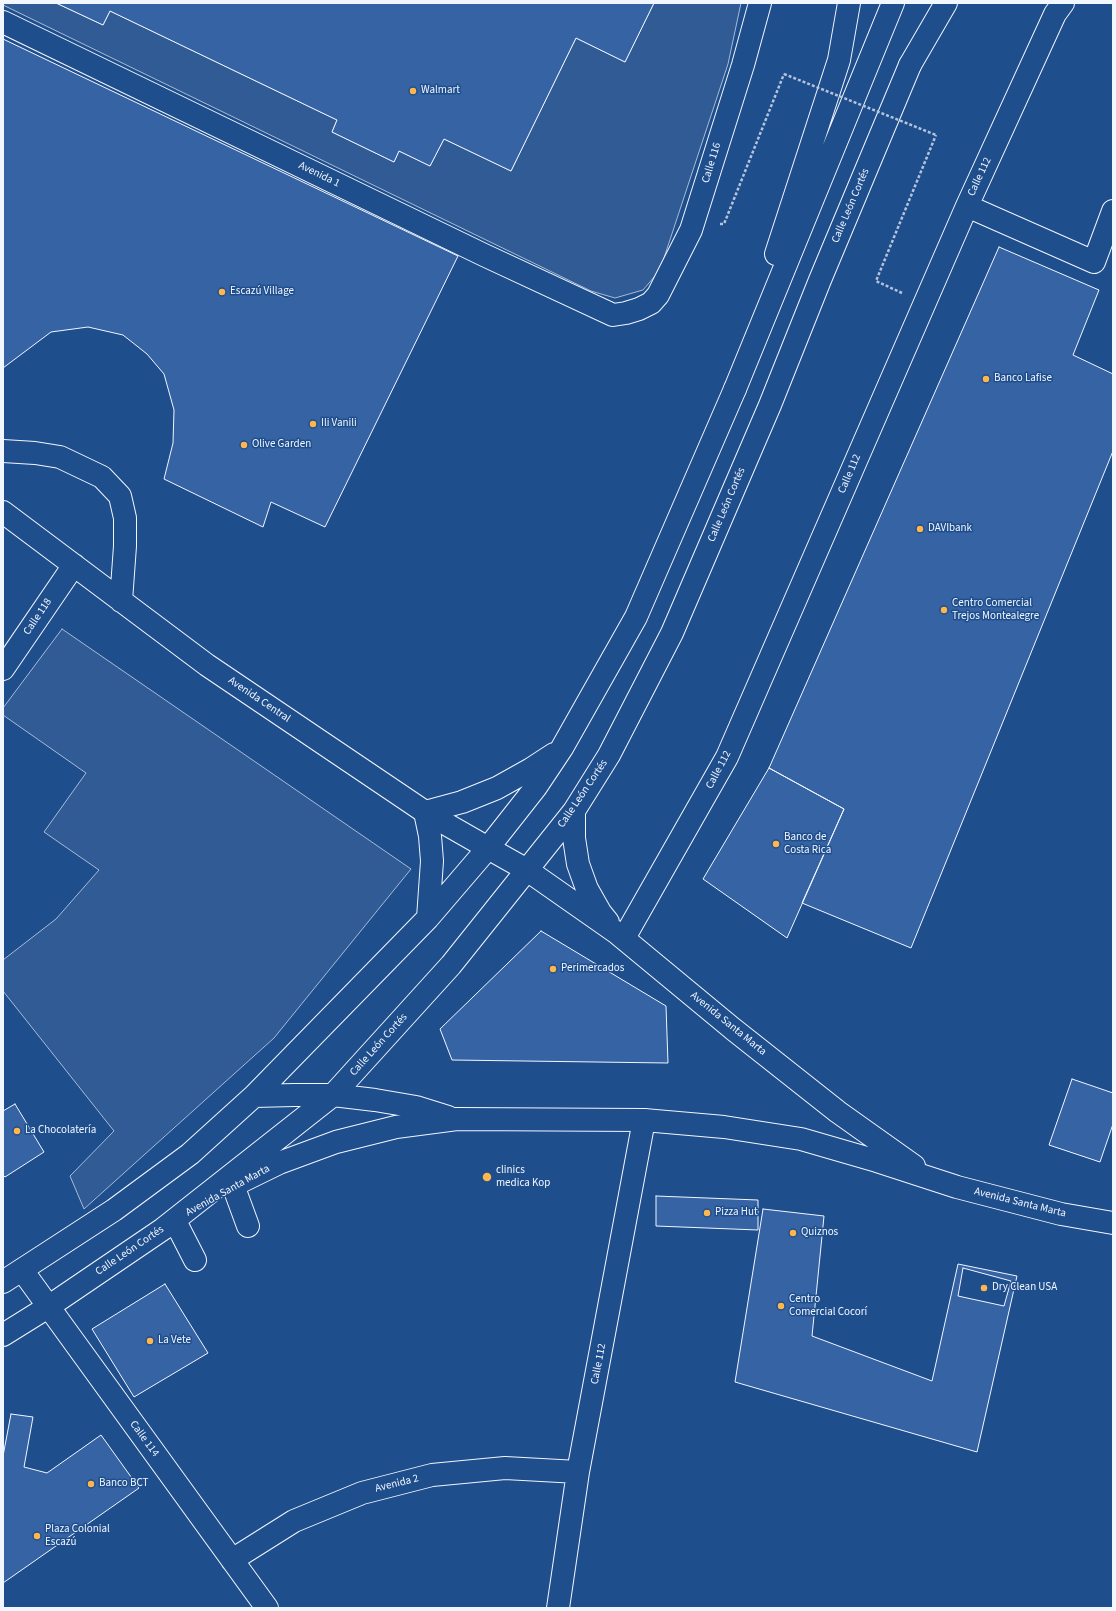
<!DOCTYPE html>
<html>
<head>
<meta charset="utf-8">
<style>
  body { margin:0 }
  #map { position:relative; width:1116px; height:1611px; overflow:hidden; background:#1f4e8c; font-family:"Source Sans 3",sans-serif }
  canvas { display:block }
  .frame { position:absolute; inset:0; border:4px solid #f2f6ff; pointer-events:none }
</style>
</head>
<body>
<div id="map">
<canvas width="1116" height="1611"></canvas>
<div class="frame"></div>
</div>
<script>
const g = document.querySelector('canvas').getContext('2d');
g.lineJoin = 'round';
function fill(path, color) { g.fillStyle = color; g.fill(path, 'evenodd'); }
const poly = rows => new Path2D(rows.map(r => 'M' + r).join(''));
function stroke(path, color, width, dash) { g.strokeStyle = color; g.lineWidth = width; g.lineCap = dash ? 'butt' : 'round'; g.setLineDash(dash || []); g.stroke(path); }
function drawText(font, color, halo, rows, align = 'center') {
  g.font = font + ' "Source Sans 3",sans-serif'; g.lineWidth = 3; g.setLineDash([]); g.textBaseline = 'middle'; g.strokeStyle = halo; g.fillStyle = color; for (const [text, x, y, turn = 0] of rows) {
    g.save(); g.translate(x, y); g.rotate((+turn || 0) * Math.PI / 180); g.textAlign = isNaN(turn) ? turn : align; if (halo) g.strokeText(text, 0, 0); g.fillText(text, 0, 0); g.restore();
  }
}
const built = poly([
  [3,3,56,3,103,25,110,11,337,120,332,132,394,162,399,151,430,166,444,139,511,171,576,38,625,62,654,3,741,3,728,64,660,270,643,290,615,298,591,291,3,5,3,3],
  [62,629,411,869,274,1038,84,1209,70,1176,114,1131,3,991,3,960,56,919,99,870,44,832,86,773,3,715,3,708,62,629]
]);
fill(built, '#305b95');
stroke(built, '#a8bbd7', 1);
const building = poly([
  [56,3,654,3,625,62,576,38,511,171,444,139,430,166,399,151,394,162,332,132,337,120,110,11,103,25,56,3],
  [3,39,458,256,325,527,271,502,263,527,164,479,173,443,174,410,164,374,147,354,123,335,88,327,51,332,3,368,3,39],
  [999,247,1099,290,1073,355,1113,374,1113,451,911,948,802,903,844,809,769,768,999,247],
  [769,768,844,809,787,938,703,879,769,768],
  [541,931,666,1006,668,1063,452,1060,440,1029,541,931],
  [1072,1079,1113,1093,1113,1124,1100,1162,1049,1145,1072,1079],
  [15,1104,44,1152,5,1177,3,1175,3,1111,15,1104],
  [656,1196,758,1200,758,1230,656,1226,656,1196],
  [763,1209,824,1216,812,1336,932,1381,958,1264,1017,1276,977,1452,735,1382,763,1209],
  [963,1268,1011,1281,1004,1306,958,1296,963,1268],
  [165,1284,208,1353,134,1397,92,1329,165,1284],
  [11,1414,33,1417,24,1467,47,1473,101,1435,139,1488,3,1583,3,1456,11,1414]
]);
fill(building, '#3563a3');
stroke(building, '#f2f6ff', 1);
const minor = poly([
  [3,22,484,255,613,315,626,313,639,309,651,303,658,295,691,230,743,65,760,3],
  [967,206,1094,262,1113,211],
  [3,451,35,453,60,457,102,477,120,496,125,518,125,546,121,601],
  [3,512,207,665,425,812,488,848],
  [3,669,74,565],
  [624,938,727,757,967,206,1055,14,1063,3],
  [233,1185,248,1226],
  [175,1221,195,1260],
  [22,1270,267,1608],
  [232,1560,294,1521,362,1493,432,1475,505,1468,578,1472],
  [558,1608,578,1472,644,1120]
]);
const major = poly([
  [574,811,574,838,578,864,587,889,600,912,608,922],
  [488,848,527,870,617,933,733,1029,838,1112,914,1166],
  [428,918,432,861,430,836,425,812,462,802,497,788,531,769,554,754],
  [254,1096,294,1095,333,1095,375,1100,416,1107,448,1117],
  [236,1184,279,1163,336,1142,396,1127,457,1119,644,1120,724,1127,801,1139,877,1161,957,1187,1061,1214,1113,1223],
  [3,1282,114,1210,190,1154,254,1096,428,918,488,848,536,787,562,748,636,617,735,389],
  [3,1335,48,1307,163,1229,333,1095,451,965,574,811,609,755,672,633,770,405,820,280,910,65]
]);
const highway = poly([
  [910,65,946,3],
  [776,254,839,60,849,3],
  [735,389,893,3]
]);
stroke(minor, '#f2f6ff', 24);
stroke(major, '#f2f6ff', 24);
stroke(highway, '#f2f6ff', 24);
stroke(poly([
  [720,224,724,224,784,74],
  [902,293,876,281,936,135]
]), '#b3c4dc', 2.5, [3, 2]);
stroke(minor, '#1f4e8c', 22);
stroke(major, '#1f4e8c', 22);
stroke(highway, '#1f4e8c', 22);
stroke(poly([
  [784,74,936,135]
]), '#b3c4dc', 2.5, [3, 2]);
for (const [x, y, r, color] of [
  [413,91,4,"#ffb74d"],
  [222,292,4,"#ffb74d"],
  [986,379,4,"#ffb74d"],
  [313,424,4,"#ffb74d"],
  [244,445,4,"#ffb74d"],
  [920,529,4,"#ffb74d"],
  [944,610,4,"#ffb74d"],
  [776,844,4,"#ffb74d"],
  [553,969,4,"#ffb74d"],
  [17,1131,4,"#ffb74d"],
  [487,1177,5,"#ffb74d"],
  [707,1213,4,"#ffb74d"],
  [793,1233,4,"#ffb74d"],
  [984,1288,4,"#ffb74d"],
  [781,1306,4,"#ffb74d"],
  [150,1341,4,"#ffb74d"],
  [91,1484,4,"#ffb74d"],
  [37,1536,4,"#ffb74d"]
]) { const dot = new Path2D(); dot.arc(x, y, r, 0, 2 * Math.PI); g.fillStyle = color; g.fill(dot); stroke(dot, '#1f4e8c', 1.5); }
drawText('11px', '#f2f6ff', '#1f4e8c', [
  ["Walmart",421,91],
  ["Escazú Village",230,292],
  ["Banco Lafise",994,379],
  ["Ili Vanili",321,424],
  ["Olive Garden",252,445],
  ["DAVIbank",928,529],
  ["Centro Comercial",952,604],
  ["Trejos Montealegre",952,617],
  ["Banco de",784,838],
  ["Costa Rica",784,851],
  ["Perimercados",561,969],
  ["La Chocolatería",25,1131],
  ["clinics",496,1171],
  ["medica Kop",496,1184],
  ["Pizza Hut",715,1213],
  ["Quiznos",801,1233],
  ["Dry Clean USA",992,1288],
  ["Centro",789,1300],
  ["Comercial Cocorí",789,1313],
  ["La Vete",158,1341],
  ["Banco BCT",99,1484],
  ["Plaza Colonial",45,1530],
  ["Escazú",45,1543]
], 'left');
drawText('11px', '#f2f6ff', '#1f4e8c', [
  ["Calle 116",712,163,-73],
  ["Avenida 1",319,175,26],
  ["Calle 112",980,177,-65],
  ["Calle León Cortés",851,206,-67],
  ["Calle 112",850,474,-67],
  ["Calle León Cortés",727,505,-67],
  ["Calle 118",38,617,-56],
  ["Avenida Central",259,700,34],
  ["Calle 112",719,770,-62],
  ["Calle León Cortés",583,794,-56],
  ["Avenida Santa Marta",728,1024,39],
  ["Calle León Cortés",379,1045,-48],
  ["Avenida Santa Marta",228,1191,-29],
  ["Avenida Santa Marta",1020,1203,14],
  ["Calle León Cortés",130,1251,-34],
  ["Calle 112",599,1364,-79],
  ["Calle 114",144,1439,54],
  ["Avenida 2",397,1484,-14]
]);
</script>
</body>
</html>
